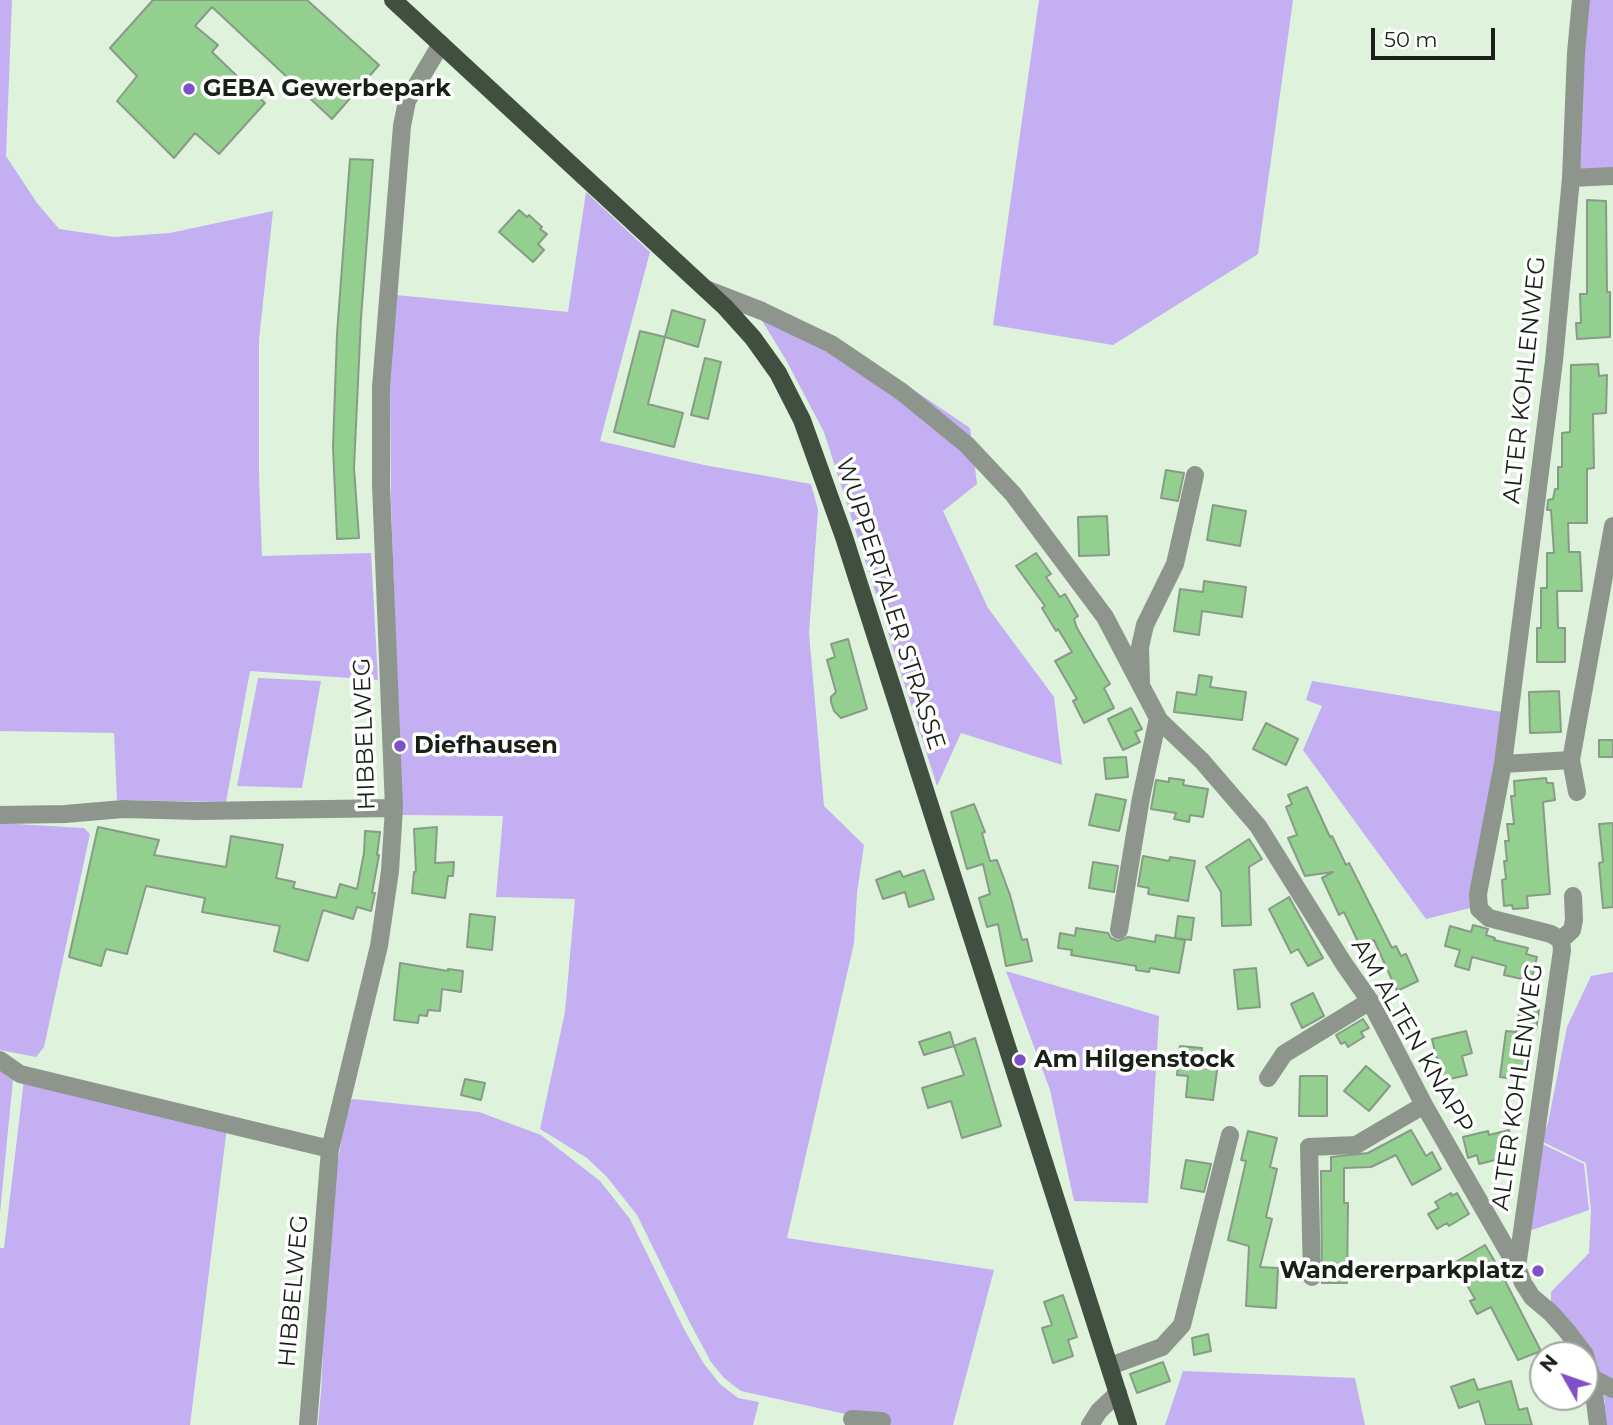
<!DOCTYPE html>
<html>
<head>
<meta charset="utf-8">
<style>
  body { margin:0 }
  #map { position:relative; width:1613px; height:1425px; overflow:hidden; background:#def2dc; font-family:Montserrat,sans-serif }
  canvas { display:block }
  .north { position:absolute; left:1529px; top:1341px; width:70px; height:70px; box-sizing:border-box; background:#fff; border:2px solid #a3a6a3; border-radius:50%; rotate:310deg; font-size:19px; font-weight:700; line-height:28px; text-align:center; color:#182018 }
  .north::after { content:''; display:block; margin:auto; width:24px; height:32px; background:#7f50c8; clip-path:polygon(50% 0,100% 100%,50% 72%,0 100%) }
  .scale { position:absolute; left:1371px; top:28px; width:124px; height:32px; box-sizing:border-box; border:4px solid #182018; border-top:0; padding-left:9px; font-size:21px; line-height:24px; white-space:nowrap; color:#182018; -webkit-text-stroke:5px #fff; paint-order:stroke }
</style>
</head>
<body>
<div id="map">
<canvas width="1613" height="1425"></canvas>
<div class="north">N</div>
<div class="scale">50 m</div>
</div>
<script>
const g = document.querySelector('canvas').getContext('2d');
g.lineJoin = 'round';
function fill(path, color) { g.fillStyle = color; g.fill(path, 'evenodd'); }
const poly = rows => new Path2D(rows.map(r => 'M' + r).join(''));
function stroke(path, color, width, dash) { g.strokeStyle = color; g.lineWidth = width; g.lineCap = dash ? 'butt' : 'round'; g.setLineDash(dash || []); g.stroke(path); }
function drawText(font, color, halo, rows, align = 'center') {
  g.font = font + ' Montserrat,sans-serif'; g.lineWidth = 7; g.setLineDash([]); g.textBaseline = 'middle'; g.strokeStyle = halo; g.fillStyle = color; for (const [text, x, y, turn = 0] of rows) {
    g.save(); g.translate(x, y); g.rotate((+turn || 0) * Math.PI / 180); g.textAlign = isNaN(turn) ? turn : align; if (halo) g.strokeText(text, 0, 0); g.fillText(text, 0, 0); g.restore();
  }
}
fill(poly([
  [0,0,12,0,6,156,37,203,59,229,114,237,170,233,273,211,259,339,259,476,262,556,371,553,378,680,250,671,226,802,117,800,114,733,0,731],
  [1039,0,1293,0,1258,254,1113,345,993,325],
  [1588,0,1613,0,1613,178,1575,175],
  [586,192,650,252,600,441,704,465,811,484,818,510,809,633,824,806,864,845,857,893,854,943,787,1238,994,1270,953,1425,862,1425,859,1417,741,1391,724,1378,711,1362,690,1323,637,1215,607,1177,587,1158,540,1129,565,1012,575,899,496,897,503,816,401,815,391,500,390,383,396,295,568,312],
  [761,319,767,320,845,361,899,380,970,428,977,484,943,511,988,608,1054,697,1062,765,961,733,937,786,824,432,786,360],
  [258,678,321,681,302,788,237,786],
  [1312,681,1508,713,1474,907,1426,919,1303,750,1322,706,1306,700],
  [0,823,84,828,90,834,44,1047,36,1057,0,1050],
  [1006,971,1159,1016,1148,1203,1074,1201,1050,1090],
  [1613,972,1613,1425,1596,1425,1605,1402,1592,1357,1551,1306,1551,1292,1589,1253,1591,1210,1586,1163,1541,1141,1548,1123,1567,1027,1591,976],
  [0,1066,14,1069,0,1213],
  [25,1071,228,1119,190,1425,0,1425,0,1248,4,1248],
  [353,1099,479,1112,541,1135,600,1181,630,1219,684,1329,704,1364,720,1384,738,1398,759,1402,753,1425,318,1425,321,1392,326,1292,336,1174,347,1103],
  [1540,1143,1584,1164,1589,1210,1532,1230,1528,1224],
  [1183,1371,1355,1378,1365,1425,1165,1425]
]), '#c4aff3');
const building = poly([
  [153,0,307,0,379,65,332,119,212,7,195,26,218,45,212,52,265,103,219,154,195,133,174,158,117,101,137,76,110,48,153,0],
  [350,159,373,160,361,318,354,468,359,538,337,539,333,447,337,334,350,159],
  [1587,200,1606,201,1607,292,1610,292,1610,337,1577,339,1576,323,1581,323,1580,294,1587,294,1587,200],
  [519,210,527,217,529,215,542,227,540,229,547,234,538,244,544,250,533,262,499,232,519,210],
  [672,310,705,320,698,347,665,337,672,310],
  [640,331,665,337,648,404,683,413,674,447,614,432,640,331],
  [705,358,721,362,708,419,691,415,705,358],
  [1598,364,1599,376,1607,375,1606,413,1593,414,1594,468,1587,469,1587,523,1568,523,1569,552,1580,552,1582,591,1557,591,1558,628,1565,628,1565,662,1537,662,1537,628,1541,628,1541,588,1547,588,1547,553,1554,553,1551,510,1547,510,1548,500,1553,499,1555,489,1558,489,1558,467,1562,467,1562,433,1570,432,1571,365,1598,364],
  [1166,470,1184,473,1178,501,1161,498,1166,470],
  [1213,505,1246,511,1240,546,1207,540,1213,505],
  [1107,516,1109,555,1079,556,1078,517,1107,516],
  [1036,553,1051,574,1046,577,1060,597,1065,594,1078,616,1074,619,1077,628,1110,684,1104,688,1114,708,1084,723,1073,701,1077,699,1055,661,1072,652,1058,629,1056,631,1042,608,1045,606,1016,566,1036,553],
  [1204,581,1246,587,1242,617,1202,611,1199,635,1174,631,1180,589,1203,592,1204,581],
  [848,639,867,709,841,718,834,711,831,702,831,697,836,692,827,660,835,657,831,644,848,639],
  [1199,675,1212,677,1210,687,1246,692,1242,720,1174,712,1177,692,1196,695,1199,675],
  [1559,691,1561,732,1530,733,1529,692,1559,691],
  [1131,708,1142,729,1135,732,1140,742,1123,750,1108,719,1131,708],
  [1266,723,1298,739,1286,765,1253,749,1266,723],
  [1599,740,1613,740,1613,757,1599,757,1599,740],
  [1126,757,1128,777,1106,779,1104,758,1126,757],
  [1169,778,1184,780,1183,785,1208,789,1203,817,1190,815,1189,822,1174,819,1176,813,1151,809,1156,780,1169,782,1169,778],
  [1546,778,1547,783,1553,783,1555,800,1543,802,1550,894,1527,896,1528,908,1513,909,1512,905,1504,906,1502,880,1506,879,1504,861,1507,861,1505,841,1509,841,1507,824,1514,824,1511,796,1515,796,1514,781,1546,778],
  [1307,787,1330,837,1332,836,1346,865,1349,863,1392,948,1396,946,1401,956,1406,954,1418,981,1397,991,1374,940,1360,946,1344,912,1339,915,1322,878,1333,872,1305,876,1288,838,1297,835,1286,807,1292,804,1288,795,1307,787],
  [1096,794,1126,800,1119,831,1089,825,1096,794],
  [974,804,985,832,982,833,990,861,997,860,1010,895,1022,940,1027,939,1032,961,1006,966,998,924,987,927,979,898,990,894,983,864,967,869,951,812,974,804],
  [1613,823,1613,907,1603,908,1599,863,1603,862,1599,824,1613,823],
  [98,827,159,840,154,855,226,867,231,836,283,845,276,878,295,882,293,888,336,898,340,884,357,889,364,853,365,831,380,832,377,855,379,855,372,893,375,893,371,911,357,907,353,919,323,910,308,961,274,951,280,926,202,912,205,898,146,886,127,954,106,949,101,966,69,957,98,827],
  [437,827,435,863,454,862,453,876,448,876,445,898,412,893,414,872,416,872,414,829,437,827],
  [1249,839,1262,859,1249,867,1251,925,1222,926,1221,892,1206,867,1249,839],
  [1143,856,1169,861,1170,857,1195,861,1188,901,1148,894,1149,888,1138,886,1143,856],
  [1093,862,1118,866,1114,892,1089,888,1093,862],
  [924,870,934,899,909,907,905,892,883,899,876,880,900,871,903,877,924,870],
  [1289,897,1323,958,1308,966,1298,949,1291,953,1269,909,1289,897],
  [470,914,495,917,492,950,467,947,470,914],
  [1178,916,1194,918,1191,940,1175,938,1178,916],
  [1473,925,1488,929,1486,935,1495,938,1494,940,1528,948,1526,954,1537,957,1531,981,1504,975,1506,966,1472,957,1469,970,1455,966,1460,950,1445,946,1450,926,1471,932,1473,925],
  [1076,928,1108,933,1111,938,1118,941,1128,937,1155,942,1156,935,1185,940,1179,973,1150,968,1149,972,1136,970,1136,966,1071,955,1072,950,1058,948,1060,933,1075,936,1076,928],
  [400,963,448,971,448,969,463,971,461,992,442,989,440,1011,428,1010,427,1016,419,1015,418,1023,394,1020,400,963],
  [1256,968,1260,1007,1238,1009,1234,970,1256,968],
  [1313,993,1324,1016,1302,1028,1291,1004,1313,993],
  [1520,1007,1539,1010,1536,1030,1529,1029,1522,1080,1500,1077,1506,1031,1516,1032,1520,1007],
  [1363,1019,1369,1028,1361,1032,1364,1037,1348,1047,1345,1042,1341,1044,1336,1035,1363,1019],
  [1466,1031,1472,1053,1462,1056,1467,1075,1442,1081,1432,1039,1466,1031],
  [950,1032,954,1046,924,1055,919,1042,950,1032],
  [975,1038,1001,1126,962,1138,951,1101,928,1108,922,1088,964,1075,954,1046,975,1038],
  [1180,1046,1202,1048,1201,1061,1218,1063,1213,1100,1186,1097,1188,1076,1177,1075,1180,1046],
  [1366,1066,1390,1086,1369,1111,1344,1091,1366,1066],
  [1300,1076,1327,1076,1327,1116,1299,1116,1300,1076],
  [465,1079,485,1083,481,1100,461,1095,465,1079],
  [1411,1130,1426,1156,1432,1152,1441,1169,1412,1185,1396,1155,1371,1167,1344,1168,1344,1203,1348,1203,1347,1283,1322,1283,1321,1171,1331,1171,1331,1157,1368,1153,1411,1130],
  [1509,1130,1516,1161,1497,1165,1495,1160,1479,1164,1477,1155,1468,1158,1463,1137,1488,1131,1489,1135,1509,1130],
  [1248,1131,1277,1138,1270,1167,1277,1169,1266,1217,1272,1219,1260,1267,1278,1268,1276,1308,1246,1306,1249,1246,1228,1240,1246,1161,1241,1160,1248,1131],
  [1186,1160,1211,1164,1204,1192,1181,1188,1186,1160],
  [1451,1193,1452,1196,1457,1193,1469,1214,1449,1226,1447,1223,1437,1229,1428,1214,1439,1208,1435,1202,1451,1193],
  [1485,1245,1497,1265,1541,1351,1518,1360,1491,1307,1477,1314,1470,1301,1475,1299,1454,1263,1485,1245],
  [1063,1295,1077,1337,1068,1340,1073,1356,1053,1363,1042,1328,1052,1325,1044,1302,1063,1295],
  [1208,1334,1211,1351,1194,1355,1192,1338,1208,1334],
  [1163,1362,1170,1381,1137,1393,1130,1374,1163,1362],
  [1474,1379,1478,1390,1511,1381,1519,1410,1527,1408,1532,1425,1486,1425,1479,1401,1459,1408,1451,1387,1474,1379]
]);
fill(building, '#93cf8f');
stroke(building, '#889b87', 2);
stroke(poly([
  [1571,178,1613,176],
  [708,290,762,311,831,344,902,392,967,445,1013,494,1105,617,1159,720,1202,761,1258,826,1344,964,1370,1001,1424,1105,1517,1267,1523,1283,1532,1297,1551,1313,1567,1331,1585,1355],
  [1141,682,1140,647,1145,625,1175,564,1195,475],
  [1503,764,1571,760],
  [1577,792,1571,760,1613,526],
  [0,815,65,814,123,809,198,811,394,808],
  [1119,930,1141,798,1158,718],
  [1561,940,1572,930,1574,920,1573,896],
  [0,1060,20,1074,330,1149],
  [1268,1078,1284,1054,1370,1001],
  [1517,1267,1562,950,1561,940,1551,934,1489,918,1479,909,1478,894,1503,764,1554,361,1571,178,1576,53,1581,0],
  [1312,1277,1309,1147,1356,1145,1424,1105],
  [1585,1356,1592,1378,1598,1425],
  [1110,1366,1162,1347,1182,1325,1230,1135],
  [1592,1378,1613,1389],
  [852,1419,882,1421],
  [308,1425,330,1149,379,946,390,871,394,808,381,485,381,387,402,126,407,101,441,44],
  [1090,1425,1099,1411,1118,1393]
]), '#8d958c', 18);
stroke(poly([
  [393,0,725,307,753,338,778,373,802,420,844,537,1128,1425]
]), '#414f40', 18);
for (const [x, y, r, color] of [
  [189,89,7,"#7f50c8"],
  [400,746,7,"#7f50c8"],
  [1020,1060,7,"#7f50c8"],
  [1538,1271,7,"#7f50c8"]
]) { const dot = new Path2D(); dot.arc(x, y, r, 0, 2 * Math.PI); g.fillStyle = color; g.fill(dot); stroke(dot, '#fff', 2.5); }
drawText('bold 24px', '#182018', '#fff', [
  ["GEBA Gewerbepark",203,89],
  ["Diefhausen",414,746],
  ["Am Hilgenstock",1034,1060],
  ["Wandererparkplatz",1524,1271,"right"]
], 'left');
drawText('24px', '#182018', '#fff', [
  ["ALTER KOHLENWEG",1525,380,-84],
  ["WUPPERTALER STRASSE",890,604,72],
  ["HIBBELWEG",365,734,-92],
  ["AM ALTEN KNAPP",1412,1036,60],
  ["ALTER KOHLENWEG",1518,1087,-82],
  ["HIBBELWEG",294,1291,-85]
]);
</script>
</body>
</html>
